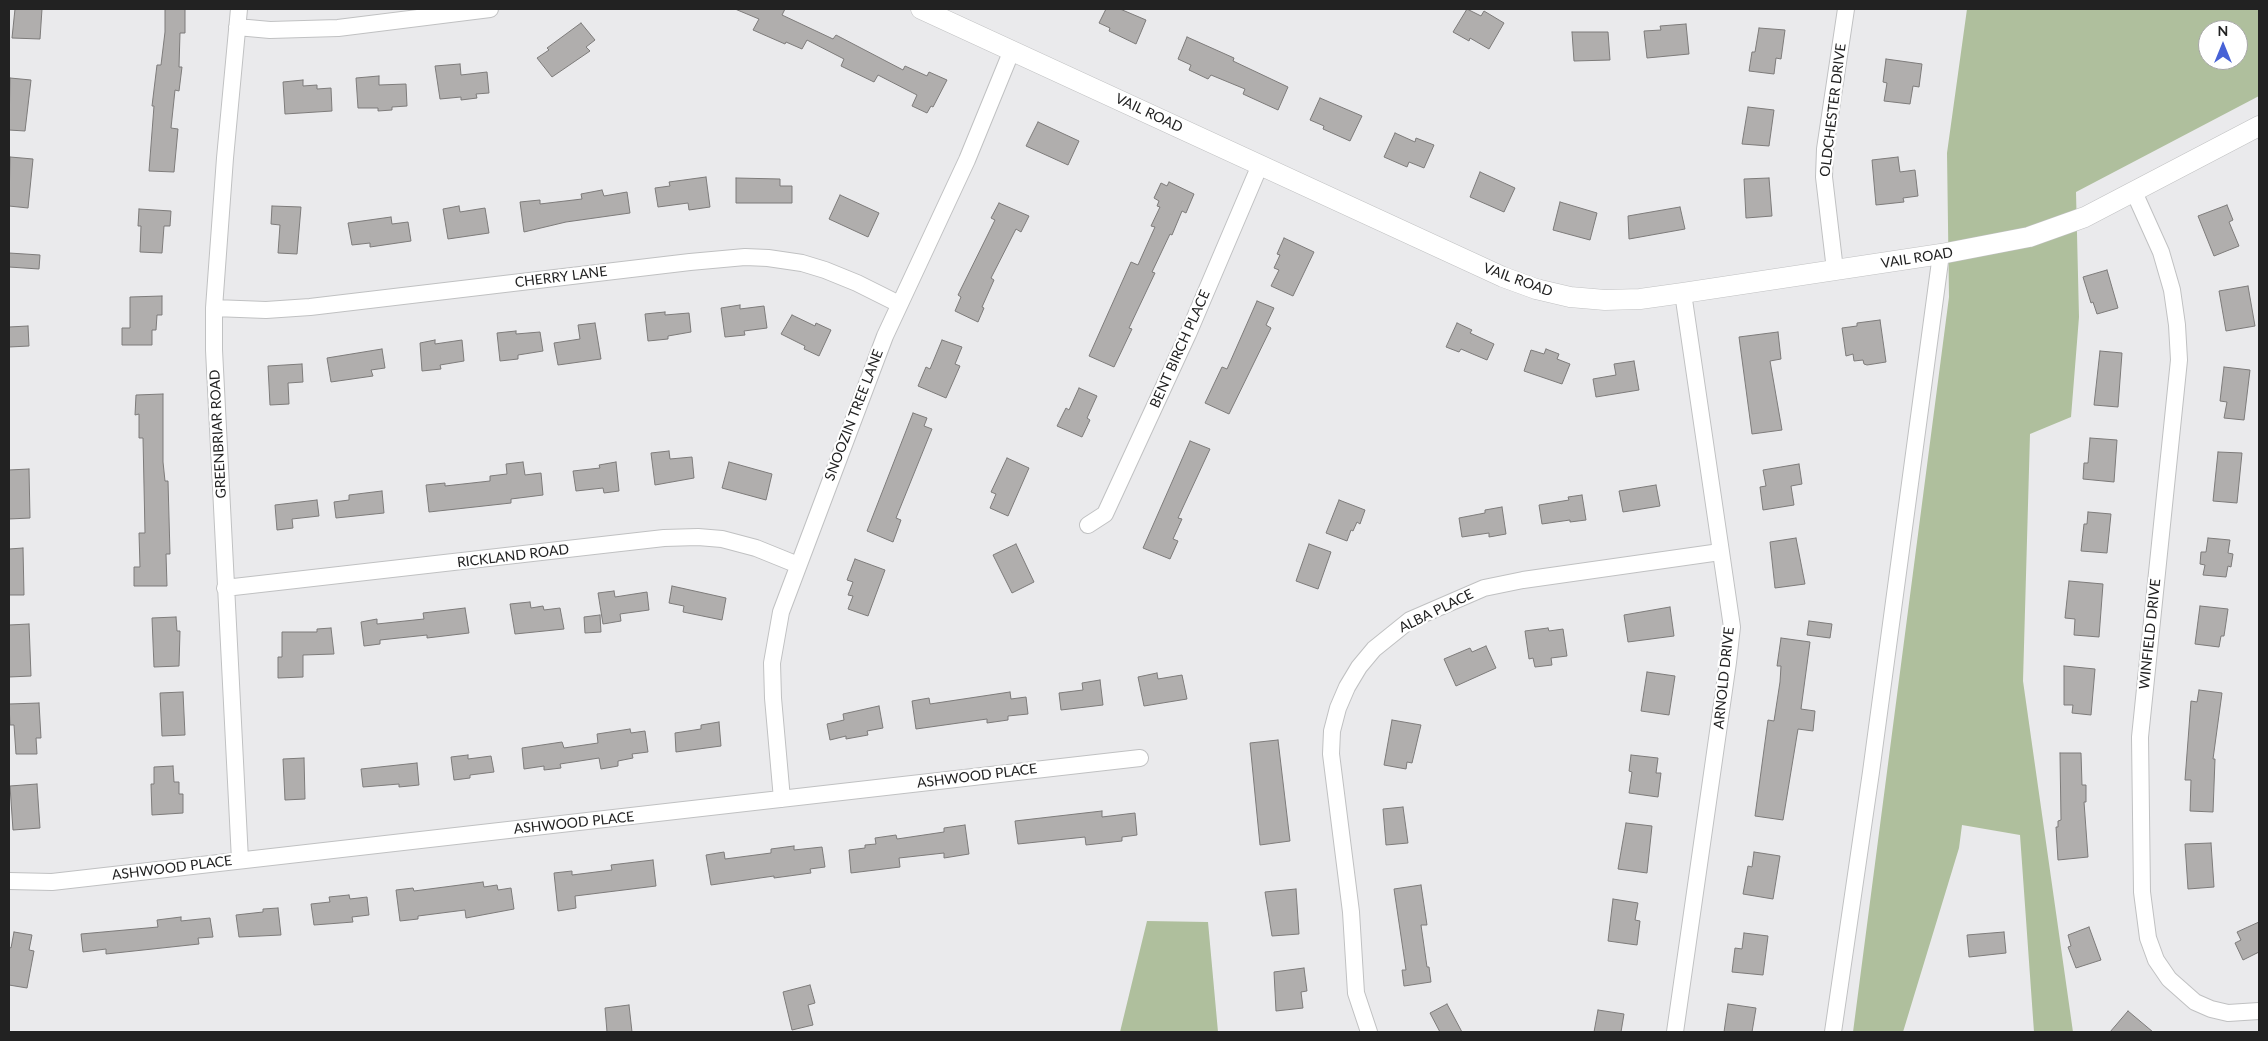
<!DOCTYPE html>
<html>
<head>
<meta charset="utf-8">
<style>
  body { margin:0 }
  #map { position:relative; width:2268px; height:1041px; overflow:hidden; background:#eaeaec; font-family:Lato,sans-serif }
  canvas { display:block }
  .frame { position:absolute; inset:0; border:10px solid #222; pointer-events:none }
  .north { position:absolute; left:2198px; top:20px; width:50px; height:50px; box-sizing:border-box; background:#fff; border:1px solid #a7a7a7; border-radius:50%; rotate:0deg; font-size:14px; font-weight:700; line-height:20px; text-align:center; color:#222 }
  .north::after { content:''; display:block; margin:auto; width:18px; height:22px; background:#4762d6; clip-path:polygon(50% 0,100% 100%,50% 72%,0 100%) }
</style>
</head>
<body>
<div id="map">
<canvas width="2268" height="1041"></canvas>
<div class="frame"></div>
<div class="north">N</div>
</div>
<script>
const g = document.querySelector('canvas').getContext('2d');
g.lineJoin = 'round';
function fill(path, color) { g.fillStyle = color; g.fill(path, 'evenodd'); }
const poly = rows => new Path2D(rows.map(r => 'M' + r).join(''));
function stroke(path, color, width, dash) { g.strokeStyle = color; g.lineWidth = width; g.lineCap = dash ? 'butt' : 'round'; g.setLineDash(dash || []); g.stroke(path); }
function drawText(font, color, halo, rows, align = 'center') {
  g.font = font + ' Lato,sans-serif'; g.lineWidth = 4.5; g.setLineDash([]); g.textBaseline = 'middle'; g.strokeStyle = halo; g.fillStyle = color; for (const [text, x, y, turn = 0] of rows) {
    g.save(); g.translate(x, y); g.rotate((+turn || 0) * Math.PI / 180); g.textAlign = isNaN(turn) ? turn : align; if (halo) g.strokeText(text, 0, 0); g.fillText(text, 0, 0); g.restore();
  }
}
fill(poly([
  [1967,9,2259,9,2259,96,2076,192,2079,317,2071,417,2030,434,2023,681,2073,1032,2034,1032,2020,835,1962,825,1959,848,1903,1032,1853,1032,1949,297,1947,153],
  [2208,30,2238,30,2238,60,2208,60],
  [1147,921,1208,922,1218,1032,1120,1032]
]), '#afbf9d');
const building = poly([
  [15,9,42,9,40,39,12,38,15,9],
  [165,9,185,9,185,33,180,33,179,67,182,67,179,91,175,90,171,128,178,129,174,172,149,171,154,106,152,106,157,65,161,65,165,32,165,9],
  [735,9,785,9,782,15,833,39,836,35,903,70,905,66,927,76,929,72,947,80,933,107,931,106,927,113,912,106,917,95,878,75,874,82,841,66,844,59,807,40,802,49,786,42,785,44,753,30,759,19,735,9],
  [1106,9,1120,9,1146,20,1136,44,1109,31,1110,28,1099,23,1106,9],
  [1467,9,1481,16,1484,11,1504,23,1489,49,1470,38,1469,41,1453,32,1467,9],
  [581,23,595,40,586,47,590,51,552,77,537,58,549,50,547,48,581,23],
  [1686,24,1689,54,1647,58,1644,31,1661,30,1660,26,1686,24],
  [1759,28,1785,30,1781,59,1776,58,1774,74,1749,71,1752,52,1755,52,1759,28],
  [1572,32,1608,32,1610,60,1574,61,1572,32],
  [1187,37,1234,58,1233,61,1288,87,1278,110,1243,94,1245,89,1211,75,1208,79,1189,70,1191,65,1178,59,1187,37],
  [1886,59,1922,64,1919,87,1913,86,1910,104,1884,101,1887,83,1883,82,1886,59],
  [460,64,461,75,487,72,489,93,476,94,477,98,461,100,461,97,440,99,435,66,460,64],
  [379,76,379,85,406,84,407,106,392,107,392,110,378,111,378,108,358,108,356,78,379,76],
  [10,78,31,80,25,131,9,130,10,78],
  [303,80,303,86,317,85,317,89,331,88,332,111,285,114,283,82,303,80],
  [1320,98,1362,116,1350,141,1323,129,1324,126,1310,120,1320,98],
  [1748,107,1774,110,1769,146,1742,144,1748,107],
  [1038,122,1079,141,1068,165,1026,146,1038,122],
  [1395,133,1415,142,1416,138,1434,145,1424,168,1409,162,1407,167,1384,157,1395,133],
  [10,157,33,159,28,208,9,206,10,157],
  [1898,157,1900,172,1915,170,1918,196,1903,198,1904,202,1876,205,1872,160,1898,157],
  [1480,172,1515,188,1504,212,1470,197,1480,172],
  [706,177,710,207,689,210,688,203,658,207,655,188,670,186,669,182,706,177],
  [736,178,780,179,780,186,792,186,792,203,736,203,736,178],
  [1769,178,1772,216,1746,218,1744,179,1769,178],
  [1169,182,1194,194,1186,213,1182,211,1172,235,1170,234,1152,272,1155,273,1129,328,1132,329,1114,367,1089,356,1131,262,1138,265,1155,227,1151,226,1160,207,1157,206,1159,201,1154,198,1161,183,1167,186,1169,182],
  [602,190,604,196,627,192,630,213,566,222,524,232,520,202,540,200,540,204,582,199,581,194,602,190],
  [840,195,879,213,868,237,829,219,840,195],
  [1560,202,1597,213,1590,240,1553,230,1560,202],
  [999,203,1029,216,1021,232,1016,229,991,278,994,280,982,307,984,308,978,322,955,311,961,297,958,295,995,220,991,218,999,203],
  [2227,205,2233,220,2229,222,2239,246,2214,256,2198,216,2227,205],
  [272,206,301,207,297,254,278,253,280,225,271,224,272,206],
  [459,206,460,212,485,208,489,233,448,239,443,209,459,206],
  [1680,207,1685,229,1629,239,1628,216,1680,207],
  [139,209,171,211,170,226,164,226,162,253,140,252,141,226,138,226,139,209],
  [391,217,392,224,408,222,411,241,370,247,370,243,352,245,348,223,391,217],
  [1284,238,1314,252,1293,296,1271,286,1279,270,1274,268,1280,255,1277,254,1284,238],
  [9,253,40,255,39,269,9,267,9,253],
  [2107,270,2118,308,2097,314,2093,302,2091,303,2083,277,2107,270],
  [2248,286,2255,326,2226,331,2219,291,2248,286],
  [162,296,162,315,157,315,156,330,152,330,152,345,122,345,122,328,130,328,130,297,162,296],
  [1257,301,1274,308,1266,325,1271,328,1229,414,1205,403,1222,367,1227,369,1257,301],
  [740,305,740,309,764,306,767,328,744,331,745,335,725,337,721,308,740,305],
  [665,312,665,315,689,313,691,332,668,336,668,339,648,341,645,314,665,312],
  [792,315,815,326,816,323,831,330,819,356,804,349,805,346,781,334,792,315],
  [1880,320,1886,362,1867,365,1864,364,1863,360,1854,361,1853,354,1846,356,1842,328,1857,326,1857,323,1880,320],
  [595,323,601,359,558,365,554,343,580,339,578,325,595,323],
  [1457,323,1472,330,1470,333,1494,344,1487,360,1461,349,1459,352,1446,347,1457,323],
  [28,326,29,346,9,347,9,327,28,326],
  [516,331,516,334,540,332,543,351,518,355,518,359,500,361,497,333,516,331],
  [1778,332,1781,359,1770,361,1782,430,1752,434,1739,337,1778,332],
  [435,340,435,344,462,340,464,361,440,365,441,369,422,371,420,343,435,340],
  [942,340,962,347,955,364,960,366,946,398,918,386,926,367,930,369,942,340],
  [382,349,385,368,371,370,373,376,331,382,327,358,382,349],
  [1546,349,1559,354,1557,359,1570,364,1562,384,1524,371,1531,350,1544,354,1546,349],
  [2100,351,2122,353,2118,407,2094,405,2100,351],
  [1634,361,1639,390,1596,397,1593,379,1616,375,1614,364,1634,361],
  [302,364,303,382,288,383,289,404,270,405,268,366,302,364],
  [2224,367,2250,370,2244,420,2224,418,2227,402,2220,401,2224,367],
  [1079,388,1097,396,1087,418,1090,420,1082,437,1057,426,1066,408,1069,410,1079,388],
  [163,394,163,462,165,481,168,481,170,554,166,554,167,586,134,586,134,567,140,567,139,533,145,533,143,438,139,438,139,414,135,415,136,395,163,394],
  [913,413,927,418,924,426,932,429,896,518,901,520,893,542,867,531,913,413],
  [2090,438,2117,440,2114,482,2083,479,2084,463,2088,463,2090,438],
  [1190,441,1210,449,1178,518,1182,519,1173,539,1178,541,1170,559,1143,548,1190,441],
  [669,451,670,459,692,457,694,478,655,485,651,453,669,451],
  [2218,452,2242,453,2237,503,2213,501,2218,452],
  [1007,458,1029,468,1008,516,990,508,996,494,991,492,1007,458],
  [523,462,525,475,541,473,543,495,511,499,511,503,429,512,426,485,445,483,445,486,490,481,490,476,507,474,506,464,523,462],
  [616,462,619,491,604,493,603,488,576,491,573,471,600,468,599,465,616,462],
  [729,462,772,474,766,500,722,488,729,462],
  [1799,464,1802,484,1791,486,1794,505,1763,510,1760,487,1766,486,1763,470,1799,464],
  [29,469,30,518,9,519,9,470,29,469],
  [1656,485,1660,506,1623,512,1619,491,1656,485],
  [382,491,384,513,336,518,334,502,349,500,349,495,382,491],
  [1582,495,1586,520,1570,522,1570,520,1542,524,1539,505,1569,500,1568,497,1582,495],
  [317,500,319,516,292,519,293,528,277,530,275,505,317,500],
  [1339,500,1365,510,1360,524,1357,522,1353,531,1351,530,1347,541,1326,533,1339,500],
  [1502,507,1506,534,1489,537,1489,533,1462,537,1459,518,1485,513,1485,510,1502,507],
  [2088,512,2111,514,2107,553,2081,551,2084,524,2087,524,2088,512],
  [1796,538,1805,584,1775,588,1770,542,1796,538],
  [2208,538,2230,540,2228,553,2233,554,2231,567,2228,566,2226,577,2203,575,2205,565,2200,564,2201,552,2206,552,2208,538],
  [1016,544,1034,582,1012,593,993,555,1016,544],
  [1309,544,1331,552,1318,589,1296,581,1309,544],
  [23,548,24,595,9,595,9,549,23,548],
  [855,559,885,570,868,616,848,609,853,596,848,595,853,582,847,580,855,559],
  [2069,581,2103,584,2099,637,2074,635,2075,619,2065,618,2069,581],
  [672,586,726,598,722,620,683,612,684,606,669,603,672,586],
  [614,591,615,597,647,592,649,610,620,614,621,621,603,624,598,593,614,591],
  [530,602,531,608,543,606,544,610,560,608,564,629,515,634,510,604,530,602],
  [2200,606,2228,609,2224,636,2221,636,2219,647,2195,644,2200,606],
  [1670,607,1674,636,1628,642,1624,615,1670,607],
  [465,608,469,633,427,638,427,635,380,640,380,644,364,646,361,622,377,619,377,624,424,619,423,613,465,608],
  [600,615,601,632,585,633,584,617,600,615],
  [176,617,177,631,180,631,179,666,154,667,152,618,176,617],
  [1809,621,1832,624,1830,638,1807,635,1809,621],
  [29,624,31,676,9,677,9,625,29,624],
  [331,628,334,654,303,655,303,677,278,678,278,657,282,657,282,632,317,632,317,629,331,628],
  [1548,628,1549,631,1563,629,1567,656,1551,658,1552,665,1535,667,1533,658,1529,659,1525,631,1548,628],
  [1781,638,1810,642,1801,709,1815,711,1813,731,1798,729,1783,820,1755,816,1768,720,1774,721,1780,682,1781,666,1777,666,1781,638],
  [1486,646,1496,668,1456,686,1444,659,1470,648,1472,652,1486,646],
  [2064,666,2095,669,2091,715,2072,713,2073,705,2064,705,2064,666],
  [1647,672,1675,676,1669,715,1641,711,1647,672],
  [1157,673,1158,679,1182,675,1187,699,1144,706,1138,677,1157,673],
  [1100,680,1103,705,1061,710,1059,693,1083,690,1082,683,1100,680],
  [2199,690,2222,693,2213,759,2215,759,2213,812,2190,811,2191,780,2185,780,2191,701,2197,702,2199,690],
  [183,692,185,735,162,736,160,693,183,692],
  [1010,692,1011,699,1026,697,1028,714,1008,716,1008,720,987,723,987,719,916,729,912,701,929,698,930,704,1010,692],
  [39,703,41,738,36,738,37,754,16,754,14,725,10,725,9,704,39,703],
  [879,706,883,728,867,731,868,735,846,739,846,736,830,740,827,724,844,720,843,714,879,706],
  [1392,720,1421,725,1412,763,1407,762,1406,769,1384,765,1392,720],
  [719,722,721,746,676,752,675,733,701,729,701,725,719,722],
  [630,729,631,733,645,731,648,752,632,754,633,758,618,761,618,766,601,769,599,758,560,764,561,768,544,770,544,766,524,769,522,748,562,742,564,748,598,743,597,734,630,729],
  [1278,740,1290,841,1260,845,1250,743,1278,740],
  [2060,753,2081,753,2082,785,2086,785,2086,802,2084,802,2088,857,2058,860,2056,827,2058,827,2058,821,2061,820,2060,753],
  [468,755,468,759,491,756,494,772,470,775,470,778,454,780,451,757,468,755],
  [1631,755,1658,758,1656,773,1661,773,1658,797,1629,793,1632,772,1629,771,1631,755],
  [304,758,305,799,285,800,283,759,304,758],
  [417,763,419,785,399,787,399,784,363,787,361,769,417,763],
  [173,766,174,782,179,782,179,794,183,794,183,813,152,815,151,784,154,784,154,767,173,766],
  [37,784,40,828,13,830,10,786,37,784],
  [1403,807,1408,843,1386,845,1383,809,1403,807],
  [1102,811,1102,817,1135,813,1137,835,1122,837,1122,841,1086,845,1085,837,1018,844,1015,821,1102,811],
  [1626,823,1652,826,1647,873,1618,869,1626,823],
  [965,825,969,854,944,858,944,853,899,858,900,867,851,873,849,850,865,848,865,845,876,844,875,838,896,835,897,839,944,832,944,828,965,825],
  [2211,843,2214,887,2188,889,2185,844,2211,843],
  [794,846,794,850,822,847,825,867,810,869,811,873,774,878,774,876,711,885,706,855,724,852,725,859,771,853,771,849,794,846],
  [1754,852,1780,856,1773,899,1743,894,1748,866,1752,867,1754,852],
  [653,860,656,886,575,896,576,908,558,911,554,873,572,871,572,875,612,870,611,865,653,860],
  [483,882,484,887,497,885,498,890,511,888,514,909,466,918,465,910,418,916,418,919,400,921,396,890,413,888,414,891,483,882],
  [1421,885,1427,925,1421,925,1427,967,1429,967,1431,982,1404,986,1402,970,1406,970,1394,889,1421,885],
  [1296,889,1299,934,1272,936,1265,892,1296,889],
  [349,895,350,899,367,897,369,915,352,917,353,922,314,925,311,904,330,902,329,897,349,895],
  [1613,899,1638,903,1635,920,1640,921,1637,945,1608,941,1613,899],
  [278,908,281,935,239,937,236,915,263,912,263,909,278,908],
  [181,917,181,921,210,918,213,937,198,938,199,944,106,954,106,949,83,952,81,934,158,927,157,920,181,917],
  [2259,922,2259,952,2243,960,2235,943,2241,940,2237,932,2259,922],
  [2089,927,2101,960,2076,968,2068,947,2071,946,2068,935,2089,927],
  [14,932,32,935,29,950,34,951,27,988,9,985,9,947,11,948,14,932],
  [2004,932,2006,953,1969,957,1967,935,2004,932],
  [1744,933,1768,936,1763,975,1732,972,1735,948,1742,949,1744,933],
  [1304,968,1307,991,1301,992,1303,1008,1276,1011,1274,972,1304,968],
  [810,985,815,1003,808,1005,813,1025,792,1030,783,992,810,985],
  [1447,1004,1462,1032,1440,1032,1430,1013,1447,1004],
  [1728,1004,1756,1008,1752,1032,1724,1032,1728,1004],
  [629,1005,632,1032,607,1032,605,1008,629,1005],
  [1598,1010,1624,1014,1621,1032,1594,1032,1598,1010],
  [2128,1011,2153,1032,2110,1032,2128,1011]
]);
fill(building, '#b0aead');
stroke(building, '#7d7b7a', 1);
const minor = poly([
  [239,9,225,158,214,308,214,350,240,860],
  [237,27,270,30,338,28,490,9],
  [2134,192,2161,252,2172,290,2177,325,2179,360,2140,737,2142,892,2148,938,2156,960,2169,979,2195,1002,2211,1009,2228,1013,2259,1011],
  [1835,270,1824,177,1825,149,1846,9],
  [214,308,266,310,310,307,690,262,745,257,768,258,802,263,825,270,857,283,899,304],
  [1088,525,1105,514,1188,334,1260,165],
  [225,588,664,538,698,537,722,539,756,548,798,565],
  [782,799,773,698,772,663,781,612,885,336,967,160,1012,50],
  [9,881,52,882,1140,758],
  [1369,1032,1356,993,1351,912,1331,754,1332,731,1338,708,1347,687,1359,667,1374,649,1410,620,1484,588,1523,580,1720,552],
  [1675,1032,1728,662,1732,627,1683,293],
  [1833,1032,1871,772,1941,254]
]);
const tertiary = poly([
  [921,9,1503,277,1536,289,1570,297,1605,300,1640,299,1683,293,1941,254,2029,237,2085,217,2259,126]
]);
stroke(minor, '#c0c1c2', 18);
stroke(tertiary, '#c0c1c2', 21);
stroke(minor, '#fff', 16);
stroke(tertiary, '#fff', 20);
drawText('14px', '#222', '#fff', [
  ["OLDCHESTER DRIVE",1833,110,-83],
  ["VAIL ROAD",1149,113,25],
  ["VAIL ROAD",1917,258,-9],
  ["CHERRY LANE",561,277,-7],
  ["VAIL ROAD",1518,280,20],
  ["BENT BIRCH PLACE",1180,349,-66],
  ["SNOOZIN TREE LANE",854,415,-69],
  ["GREENBRIAR ROAD",218,434,-93],
  ["RICKLAND ROAD",513,556,-7],
  ["ALBA PLACE",1436,611,-26],
  ["WINFIELD DRIVE",2150,634,-84],
  ["ARNOLD DRIVE",1724,678,-84],
  ["ASHWOOD PLACE",977,776,-7],
  ["ASHWOOD PLACE",574,823,-6],
  ["ASHWOOD PLACE",172,868,-7]
]);
</script>
</body>
</html>
